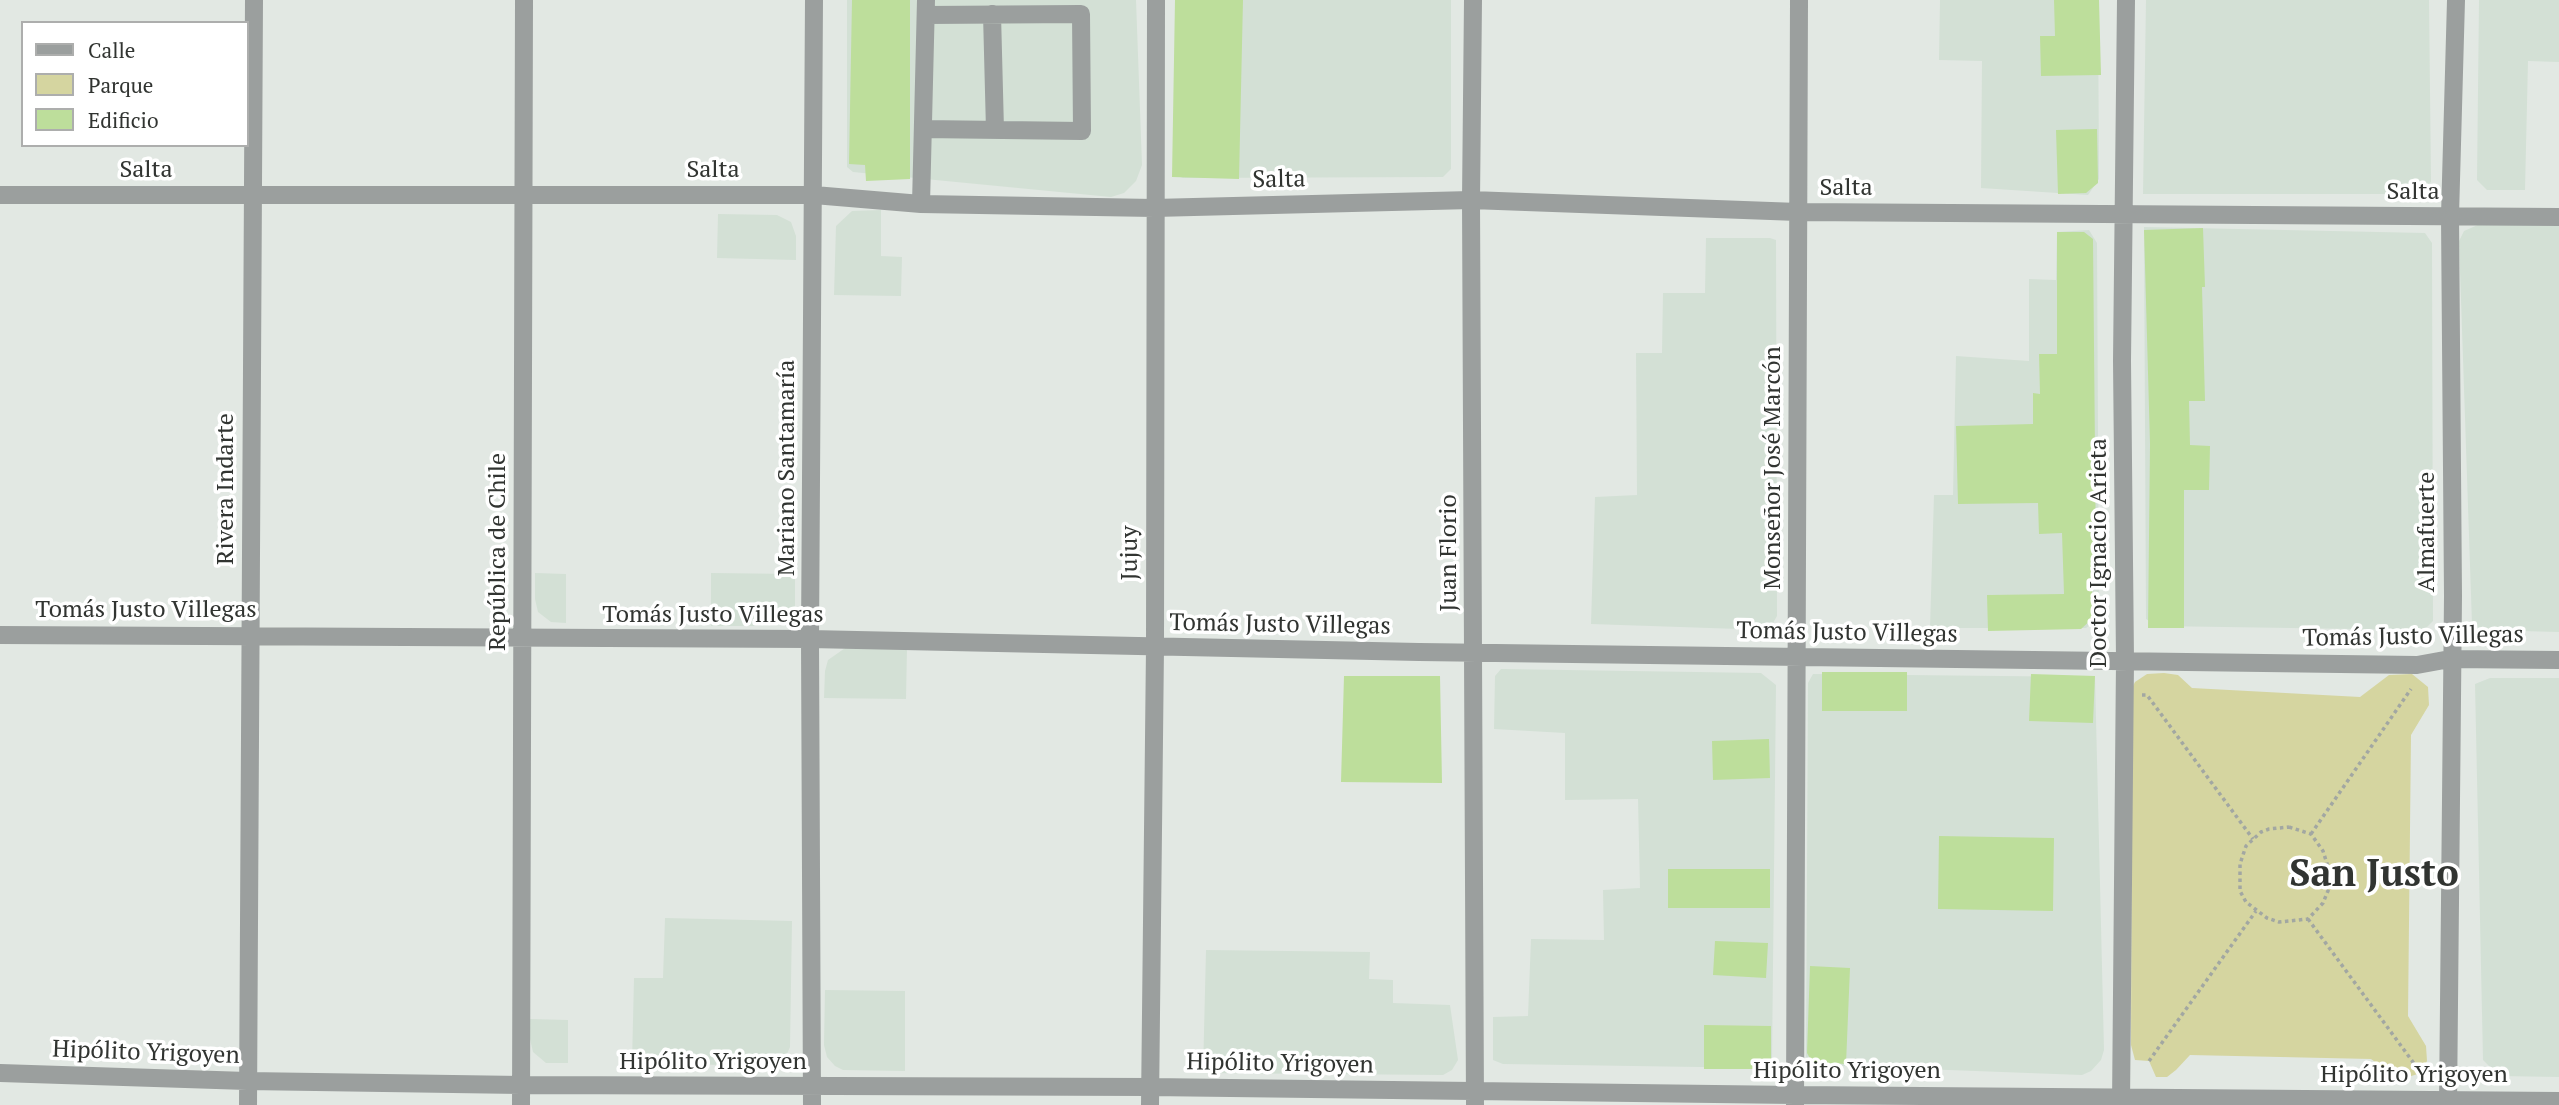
<!DOCTYPE html>
<html>
<head>
<meta charset="utf-8">
<style>
  body { margin:0 }
  #map { position:relative; width:2559px; height:1105px; overflow:hidden; background:#e2e8e3; font-family:"PT Serif",serif }
  canvas { display:block }
  .legend { position:absolute; left:21px; top:21px; width:228px; height:126px; box-sizing:border-box; background:#fff; border:2px solid #adaead; margin:0; padding:9px 12px; list-style:none; font-size:21px; color:#313431 }
  .legend li { display:flex; align-items:center; gap:14px; height:35px }
  .legend b { width:35px; border:2px solid #adaead }
</style>
</head>
<body>
<div id="map">
<canvas width="2559" height="1105"></canvas>
<ul class="legend">
<li><b style="height:9px;background:#9b9f9e"></b>Calle</li>
<li><b style="height:19px;background:#d5d5a0"></b>Parque</li>
<li><b style="height:19px;background:#bdde9b"></b>Edificio</li>
</ul>
</div>
<script>
const g = document.querySelector('canvas').getContext('2d');
g.lineJoin = 'round';
function fill(path, color) { g.fillStyle = color; g.fill(path, 'evenodd'); }
const poly = rows => new Path2D(rows.map(r => 'M' + r).join(''));
function stroke(path, color, width, dash) { g.strokeStyle = color; g.lineWidth = width; g.lineCap = dash ? 'butt' : 'round'; g.setLineDash(dash || []); g.stroke(path); }
function drawText(font, color, halo, rows, align = 'center') {
  g.font = font + ' "PT Serif",serif'; g.lineWidth = 7; g.setLineDash([]); g.textBaseline = 'middle'; g.strokeStyle = halo; g.fillStyle = color; for (const [text, x, y, turn = 0] of rows) {
    g.save(); g.translate(x, y); g.rotate((+turn || 0) * Math.PI / 180); g.textAlign = isNaN(turn) ? turn : align; if (halo) g.strokeText(text, 0, 0); g.fillText(text, 0, 0); g.restore();
  }
}
fill(poly([
  [847,0,1136,0,1142,165,1136,181,1124,193,1111,197,853,172,847,167],
  [1176,0,1451,0,1451,169,1443,177,1183,178,1175,175],
  [1940,0,2098,0,2099,179,2088,195,1981,188,1982,61,1939,60],
  [2146,0,2429,0,2431,182,2418,194,2143,194],
  [2479,0,2559,0,2559,62,2528,61,2525,190,2487,190,2477,180],
  [881,210,881,256,902,257,901,296,834,295,836,226,852,211],
  [718,214,777,215,791,222,796,236,796,260,717,258],
  [2480,224,2559,225,2559,632,2482,630,2472,624,2459,241,2464,231],
  [2144,227,2425,233,2432,243,2433,621,2424,630,2158,626,2146,619],
  [2089,230,2097,243,2099,618,2086,628,1930,628,1934,495,1953,495,1956,356,2029,361,2029,279,2056,280,2057,232],
  [1706,238,1770,238,1776,240,1777,616,1769,630,1591,624,1595,497,1637,495,1636,353,1662,353,1663,293,1705,293],
  [535,573,566,574,566,623,551,622,538,612,535,599],
  [711,573,795,574,795,607,789,621,775,626,711,626],
  [848,646,907,648,906,699,824,698,825,671,828,660],
  [1501,669,1761,673,1776,685,1772,1060,1764,1068,1503,1064,1493,1060,1493,1017,1528,1016,1531,939,1604,940,1603,890,1640,888,1638,799,1565,800,1565,733,1494,729,1495,676],
  [1813,674,2095,677,2104,1050,2101,1060,2091,1071,2082,1075,1815,1065,1806,1057,1808,683],
  [2490,678,2559,678,2559,1077,2499,1076,2483,1060,2475,684],
  [665,918,792,921,790,1047,784,1061,770,1066,632,1063,634,978,663,978],
  [1206,950,1370,952,1369,979,1393,980,1393,1003,1450,1005,1458,1060,1452,1070,1443,1075,1203,1073],
  [825,990,905,991,905,1071,843,1070,835,1066,827,1057,824,1045],
  [530,1019,568,1020,568,1063,546,1063,533,1052,530,1039]
]), '#d3e0d5');
fill(poly([
  [2164,673,2178,675,2192,688,2360,697,2389,675,2412,674,2428,687,2429,705,2411,735,2408,1016,2426,1046,2427,1061,2421,1073,2408,1077,2396,1077,2371,1059,2190,1055,2176,1070,2167,1077,2156,1077,2149,1061,2135,1060,2131,1045,2132,707,2130,692,2135,682,2147,674]
]), '#d5d5a0');
fill(poly([
  [852,0,910,0,910,179,866,181,865,165,849,164],
  [1175,0,1243,0,1239,179,1172,177],
  [2054,0,2099,0,2101,75,2041,76,2040,36,2055,36],
  [2097,129,2098,183,2086,193,2058,194,2056,130],
  [2203,228,2205,287,2202,287,2205,401,2189,401,2190,445,2210,446,2209,490,2184,490,2184,628,2148,628,2150,444,2144,230],
  [2057,232,2084,232,2093,239,2096,560,2091,560,2093,618,2081,629,1988,631,1987,595,2064,594,2062,533,2039,534,2038,503,1958,504,1956,426,2033,424,2033,393,2040,394,2039,354,2057,354],
  [1822,672,1907,672,1907,711,1822,711],
  [2031,674,2095,676,2093,723,2029,721],
  [1344,676,1440,676,1442,783,1341,782],
  [1769,739,1770,778,1713,780,1712,741],
  [1939,836,2054,838,2053,911,1938,909],
  [1668,869,1770,869,1770,908,1668,908],
  [1715,941,1768,943,1766,978,1713,975],
  [1810,966,1850,968,1846,1064,1812,1062,1807,1053],
  [1704,1025,1771,1026,1771,1069,1704,1069]
]), '#bdde9b');
stroke(poly([
  [2142,695,2147,695,2253,839],
  [2289,827,2311,834,2323,851,2330,873,2330,886,2323,903,2308,919,2279,922,2267,918,2246,902,2240,891,2240,864,2246,846,2261,832,2269,829,2289,827],
  [2311,834,2411,689],
  [2308,919,2421,1073,2420,1083],
  [2149,1061,2256,911]
]), '#a2a7a2', 3.5, [3.5, 3.5]);
stroke(poly([
  [1473,0,1471,200,1475,1105],
  [992,14,995,130],
  [923,129,1082,131,1081,14,926,15],
  [0,195,814,195,921,204,1154,208,1471,200,1798,212,2559,217],
  [921,204,926,0],
  [0,635,810,639,1419,652,2417,665,2450,659,2559,660],
  [0,1073,247,1081,521,1085,1150,1087,1795,1095,2559,1101],
  [248,1105,254,0],
  [521,1105,524,0],
  [812,1105,810,639,814,0],
  [1150,1105,1155,647,1156,0],
  [1795,1105,1799,0],
  [2121,1105,2125,660,2122,361,2126,0],
  [2448,1105,2453,596,2450,216,2456,0]
]), '#9b9f9e', 18);
drawText('24px', '#313431', '#fff', [
  ["Salta",146,170],
  ["Salta",713,170],
  ["Salta",1279,180,-1],
  ["Salta",1846,188],
  ["Salta",2413,192],
  ["Mariano Santamaría",787,468,-90],
  ["Monseñor José Marcón",1773,468,-90],
  ["Rivera Indarte",226,489,-90],
  ["Almafuerte",2427,532,-90],
  ["República de Chile",498,552,-90],
  ["Jujuy",1130,553,-90],
  ["Juan Florio",1449,553,-90],
  ["Doctor Ignacio Arieta",2099,553,-90],
  ["Tomás Justo Villegas",146,610],
  ["Tomás Justo Villegas",713,615],
  ["Tomás Justo Villegas",1280,625,1],
  ["Tomás Justo Villegas",1847,633,1],
  ["Tomás Justo Villegas",2413,637,-1],
  ["Hipólito Yrigoyen",146,1053,2],
  ["Hipólito Yrigoyen",713,1062],
  ["Hipólito Yrigoyen",1280,1064,1],
  ["Hipólito Yrigoyen",1847,1071],
  ["Hipólito Yrigoyen",2414,1075]
]);
drawText('bold 38px', '#313431', '#fff', [
  ["San Justo",2374,875]
]);
</script>
</body>
</html>
